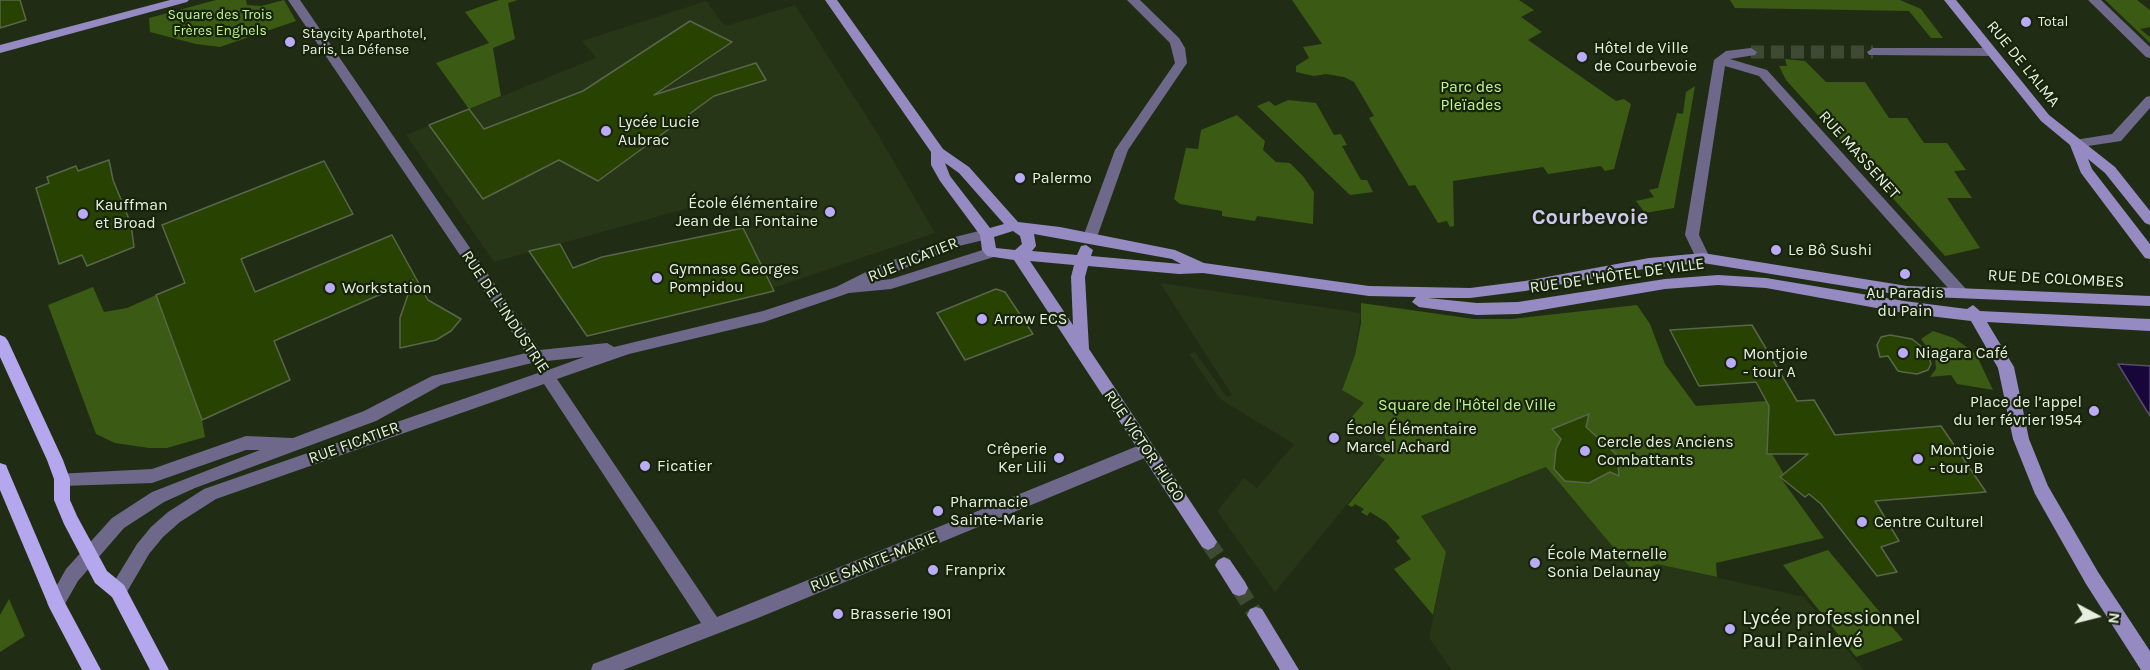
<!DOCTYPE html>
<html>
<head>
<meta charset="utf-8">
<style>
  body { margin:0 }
  #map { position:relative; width:2150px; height:670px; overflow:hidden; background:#202d14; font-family:Karla,sans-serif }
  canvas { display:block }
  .north { position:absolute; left:2066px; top:586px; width:60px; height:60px; -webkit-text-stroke:4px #17230a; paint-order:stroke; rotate:97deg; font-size:16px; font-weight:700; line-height:24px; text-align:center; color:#e7f0e0 }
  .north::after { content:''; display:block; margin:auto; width:21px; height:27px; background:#e7f0e0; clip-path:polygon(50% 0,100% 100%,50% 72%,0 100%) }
</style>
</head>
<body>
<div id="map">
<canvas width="2150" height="670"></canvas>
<div class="north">N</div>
</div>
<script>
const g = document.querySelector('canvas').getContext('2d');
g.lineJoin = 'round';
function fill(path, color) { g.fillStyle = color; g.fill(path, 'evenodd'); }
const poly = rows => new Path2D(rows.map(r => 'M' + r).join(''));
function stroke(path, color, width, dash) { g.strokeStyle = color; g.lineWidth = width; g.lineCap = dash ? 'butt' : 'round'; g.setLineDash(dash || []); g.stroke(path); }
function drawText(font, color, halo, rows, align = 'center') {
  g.font = font + ' Karla,sans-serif'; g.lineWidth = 4.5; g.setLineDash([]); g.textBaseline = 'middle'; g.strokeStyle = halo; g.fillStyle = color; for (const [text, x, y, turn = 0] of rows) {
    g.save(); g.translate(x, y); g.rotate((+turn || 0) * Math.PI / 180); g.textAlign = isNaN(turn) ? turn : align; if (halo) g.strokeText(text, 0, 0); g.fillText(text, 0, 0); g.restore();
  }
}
fill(poly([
  [706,1,725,26,795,5,876,131,935,233,773,288,743,228,732,196,494,262,406,135,596,58,582,41],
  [1160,283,1361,313,1355,355,1342,390,1364,403,1348,421,1375,422,1383,430,1387,445,1385,458,1275,592,1217,511,1244,478,1257,488,1294,444,1220,399,1189,354,1195,352,1227,397,1232,395],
  [1546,467,1575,502,1657,564,1804,597,1864,670,1452,670,1429,638,1446,552,1421,516]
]), '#263616');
fill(poly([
  [216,0,246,0,247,5,261,6,284,0,296,21,220,47,196,44,150,32,149,18],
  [499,0,518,0,508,3,515,39,493,48,501,96,469,109,436,63,489,43,465,12],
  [1292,0,1519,0,1534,10,1521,17,1542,32,1528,40,1616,101,1624,99,1631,104,1614,169,1605,171,1601,166,1548,174,1543,167,1453,181,1454,226,1450,227,1447,221,1438,223,1415,185,1409,186,1369,118,1374,116,1354,82,1344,77,1326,74,1314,76,1296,72,1296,66,1309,58,1303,47,1322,44],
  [1730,0,1900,0,1921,9,1943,38,1931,38,1909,11,1735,8],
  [2105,0,2137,0,2150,10,2150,27,2140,29,2150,37,2150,43],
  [1785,59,1805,61,1826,82,1865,82,1889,118,1907,118,1924,143,1947,143,1966,170,1954,171,1972,198,1947,198,1980,248,1945,256,1786,80,1779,66,1787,66],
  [1695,86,1674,208,1645,213,1636,201,1654,197,1649,190,1658,188,1677,113,1683,114,1686,92],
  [1288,100,1316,103,1334,135,1341,134,1347,145,1342,146,1361,180,1367,180,1373,192,1350,195,1257,106,1269,101,1275,106],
  [1237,115,1265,141,1263,150,1276,162,1290,163,1303,176,1314,192,1313,224,1257,216,1255,221,1222,216,1222,211,1180,204,1174,199,1186,148,1198,149,1201,130],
  [93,287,104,312,127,308,156,295,202,420,205,437,167,448,149,448,115,443,96,434,48,305],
  [1361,303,1474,319,1511,319,1637,305,1650,324,1665,364,1696,406,1766,401,1782,429,1772,454,1784,474,1780,477,1824,538,1716,563,1717,577,1657,564,1635,573,1546,467,1421,516,1446,552,1433,615,1394,569,1411,559,1396,541,1400,538,1386,522,1370,512,1367,516,1361,512,1364,509,1355,504,1352,507,1348,505,1385,459,1372,452,1376,447,1387,445,1383,430,1375,422,1363,432,1348,421,1364,403,1342,390,1355,355,1361,323],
  [1933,331,1954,338,1976,354,1993,390,1957,384,1951,375,1930,377,1936,369,1935,358,1921,339],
  [1828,550,1903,640,1856,657,1783,565],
  [9,599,25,636,0,652,0,615]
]), '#3b5a14');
const water = poly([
  [2118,364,2150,366,2150,416,2118,364]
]);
fill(water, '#18053a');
stroke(water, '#564c6c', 1.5);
const building = poly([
  [0,0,20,0,26,20,0,28,0,0],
  [690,21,732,42,654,95,756,63,766,80,714,96,598,181,559,160,483,199,429,125,469,109,484,129,583,91,690,21],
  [109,160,113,180,131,224,134,247,87,266,82,255,59,264,36,188,49,183,47,177,76,166,78,171,109,160],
  [324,161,353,214,241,259,255,292,392,235,428,300,461,319,451,331,436,340,400,348,400,318,413,280,274,341,290,380,202,420,156,295,185,283,162,225,324,161],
  [743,228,774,291,587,336,529,251,560,244,573,268,602,257,743,228],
  [996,289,1005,292,1033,334,965,360,937,313,996,289],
  [1752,325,1797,401,1814,400,1835,435,1941,426,1986,492,1875,501,1899,541,1881,547,1897,572,1877,576,1821,504,1809,494,1805,497,1780,477,1808,454,1767,454,1769,406,1756,382,1699,386,1670,330,1752,325],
  [1890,335,1912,339,1927,351,1931,364,1928,370,1917,374,1903,372,1898,371,1888,356,1880,357,1877,345,1881,337,1890,335],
  [1589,414,1586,427,1617,455,1619,476,1610,472,1589,483,1565,481,1554,469,1556,449,1561,439,1552,429,1589,414]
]);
fill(building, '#284301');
stroke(building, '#58664b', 1.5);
stroke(poly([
  [1751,52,1873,52]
]), '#3e4a33', 13, [13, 7]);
stroke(poly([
  [1208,542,1224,565],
  [1239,588,1256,615]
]), '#3e4a33', 16, [16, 8]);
fill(poly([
  [288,0,300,0,540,350,607,343,614,347,763,311,836,287,880,265,951,238,987,229,992,230,994,234,992,238,959,246,874,281,891,279,992,247,999,252,997,256,891,289,849,293,764,322,629,354,557,379,717,617,1140,445,1146,443,1152,445,1154,450,1152,455,758,618,623,670,591,670,593,664,701,623,544,384,216,499,180,522,163,537,149,554,124,597,118,599,112,597,109,591,112,585,137,544,151,527,168,512,204,489,538,373,532,363,441,385,376,421,195,488,164,502,124,528,78,581,62,609,56,611,50,609,47,603,66,569,112,518,152,492,260,450,246,450,152,483,62,486,56,484,54,479,56,474,152,469,246,436,293,438,364,411,432,376,526,353,288,0],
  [584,357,551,369,547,361,584,357],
  [1127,0,1140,0,1179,38,1185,48,1187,63,1128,150,1097,237,1090,242,1083,237,1115,150,1175,63,1170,43,1127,0],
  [2088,0,2101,0,2150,47,2150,58,2146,57,2088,0],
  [1751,48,1757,52,1755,55,1730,59,1767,70,1966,289,1968,293,1966,297,1956,297,1759,76,1725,66,1699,235,1710,258,1708,262,1698,262,1685,235,1714,60,1726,51,1751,48],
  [1873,48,1991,48,1997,52,1991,56,1869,55,1867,52,1873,48],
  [2150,96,2150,108,2121,141,2075,148,2069,144,2075,140,2112,134,2146,97,2150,96]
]), '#6e688a');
fill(poly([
  [170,0,189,0,187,2,0,53,0,45,170,0],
  [825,0,837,0,943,149,969,167,1018,222,1060,227,1175,250,1204,263,1369,286,1470,288,1525,281,1649,258,1703,253,1907,286,2150,296,2150,306,1907,296,1703,263,1649,268,1525,291,1470,298,1428,298,1477,303,1518,302,1665,279,1718,275,1766,278,1904,301,1967,309,1973,305,1980,311,2150,319,2150,331,1987,322,2014,367,2029,439,2048,486,2098,572,2150,651,2150,670,2141,670,2086,584,2035,494,2013,439,1998,368,1971,321,1904,313,1766,288,1718,285,1665,289,1518,314,1477,315,1419,307,1412,302,1416,297,1369,296,1203,273,1179,274,1088,266,1085,277,1089,349,1214,537,1217,542,1214,547,1208,550,1202,547,1014,260,987,256,982,250,980,235,940,181,931,165,931,152,825,0],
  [945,163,959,173,1004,224,990,228,950,176,945,163],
  [1013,231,1020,236,1022,244,1015,250,996,248,994,237,1013,231],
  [1034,234,1172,259,1181,264,1091,256,1093,250,1086,245,1081,246,1077,255,1032,251,1036,246,1034,234],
  [1030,261,1074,265,1071,277,1073,325,1030,261],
  [1944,0,1956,0,2049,115,2115,167,2150,211,2150,225,2145,223,2105,173,2088,159,2092,169,2150,244,2150,259,2145,258,2081,173,2070,145,2041,121,1944,0],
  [1224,557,1230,560,1245,582,1248,588,1245,594,1239,596,1233,594,1218,570,1215,565,1218,560,1224,557],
  [1256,607,1262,609,1299,670,1280,670,1247,615,1250,609,1256,607]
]), '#958bc2');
fill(poly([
  [0,335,5,337,8,341,63,460,70,479,70,500,77,516,107,571,124,585,169,670,150,670,112,597,95,583,64,524,54,500,54,479,47,460,0,357,0,335],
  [0,463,6,465,8,470,63,599,101,670,82,670,50,609,0,490,0,463]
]), '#b4a7ed');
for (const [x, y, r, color] of [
  [2026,22,6,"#b9abf7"],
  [290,42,6,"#b9abf7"],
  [1582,57,6,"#b9abf7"],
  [606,131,6,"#b9abf7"],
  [1020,178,6,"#b9abf7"],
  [830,212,6,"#b9abf7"],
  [83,214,6,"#b9abf7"],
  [1776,250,6,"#b9abf7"],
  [1905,274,6,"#b9abf7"],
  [657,278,6,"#b9abf7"],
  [330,288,6,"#b9abf7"],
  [982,319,6,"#b9abf7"],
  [1903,353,6,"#b9abf7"],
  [1731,363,6,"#b9abf7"],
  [2094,411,6,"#b9abf7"],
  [1334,438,6,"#b9abf7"],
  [1585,451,6,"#b9abf7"],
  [1059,458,6,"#b9abf7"],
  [1918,459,6,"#b9abf7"],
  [645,466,6,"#b9abf7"],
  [938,511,6,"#b9abf7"],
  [1862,522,6,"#b9abf7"],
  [1535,563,6,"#b9abf7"],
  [933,570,6,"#b9abf7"],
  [838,614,6,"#b9abf7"],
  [1730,629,6,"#b9abf7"]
]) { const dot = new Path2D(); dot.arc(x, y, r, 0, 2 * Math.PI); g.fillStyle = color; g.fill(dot); stroke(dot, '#17230a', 2); }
drawText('14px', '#c0f68b', '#17230a', [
  ["Square des Trois",220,15],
  ["Frères Enghels",220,31]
]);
drawText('14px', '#e7f0e0', '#17230a', [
  ["Total",2038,22],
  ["Staycity Aparthotel,",302,34],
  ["Paris, La Défense",302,50]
], 'left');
drawText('16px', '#e7f0e0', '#17230a', [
  ["Hôtel de Ville",1594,48],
  ["de Courbevoie",1594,66],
  ["Lycée Lucie",618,122],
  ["Aubrac",618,140],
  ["Palermo",1032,178],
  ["École élémentaire",818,203,"right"],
  ["Jean de La Fontaine",818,221,"right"],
  ["Kauffman",95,205],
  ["et Broad",95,223],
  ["Le Bô Sushi",1788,250],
  ["Gymnase Georges",669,269],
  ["Pompidou",669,287],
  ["Workstation",342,288],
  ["Au Paradis",1905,293,"center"],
  ["du Pain",1905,311,"center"],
  ["Arrow ECS",994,319],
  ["Niagara Café",1915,353],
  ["Montjoie",1743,354],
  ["- tour A",1743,372],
  ["Place de l’appel",2082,402,"right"],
  ["du 1er février 1954",2082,420,"right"],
  ["École Élémentaire",1346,429],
  ["Marcel Achard",1346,447],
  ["Cercle des Anciens",1597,442],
  ["Combattants",1597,460],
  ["Crêperie",1047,449,"right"],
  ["Ker Lili",1047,467,"right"],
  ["Montjoie",1930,450],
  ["- tour B",1930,468],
  ["Ficatier",657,466],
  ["Pharmacie",950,502],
  ["Sainte-Marie",950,520],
  ["Centre Culturel",1874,522],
  ["École Maternelle",1547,554],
  ["Sonia Delaunay",1547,572],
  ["Franprix",945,570],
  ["Brasserie 1901",850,614]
], 'left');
drawText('16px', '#e7f0e0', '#17230a', [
  ["RUE DE L'ALMA",2023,64,51],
  ["RUE MASSENET",1859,155,48],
  ["RUE FICATIER",913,260,-22],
  ["RUE DE L'HÔTEL DE VILLE",1617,276,-8],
  ["RUE DE COLOMBES",2056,279,3],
  ["RUE DE L'INDUSTRIE",505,312,56],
  ["RUE FICATIER",354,443,-20],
  ["RUE VICTOR HUGO",1144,446,56],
  ["RUE SAINTE-MARIE",874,562,-22]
]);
drawText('16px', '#c0f68b', '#17230a', [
  ["Parc des",1471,87],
  ["Pleïades",1471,105],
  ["Square de l'Hôtel de Ville",1467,405]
]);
drawText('20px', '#e7f0e0', '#17230a', [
  ["Lycée professionnel",1742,618],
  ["Paul Painlevé",1742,641]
], 'left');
drawText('bold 22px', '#cfc8f3', '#17230a', [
  ["Courbevoie",1590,218]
]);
</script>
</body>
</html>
